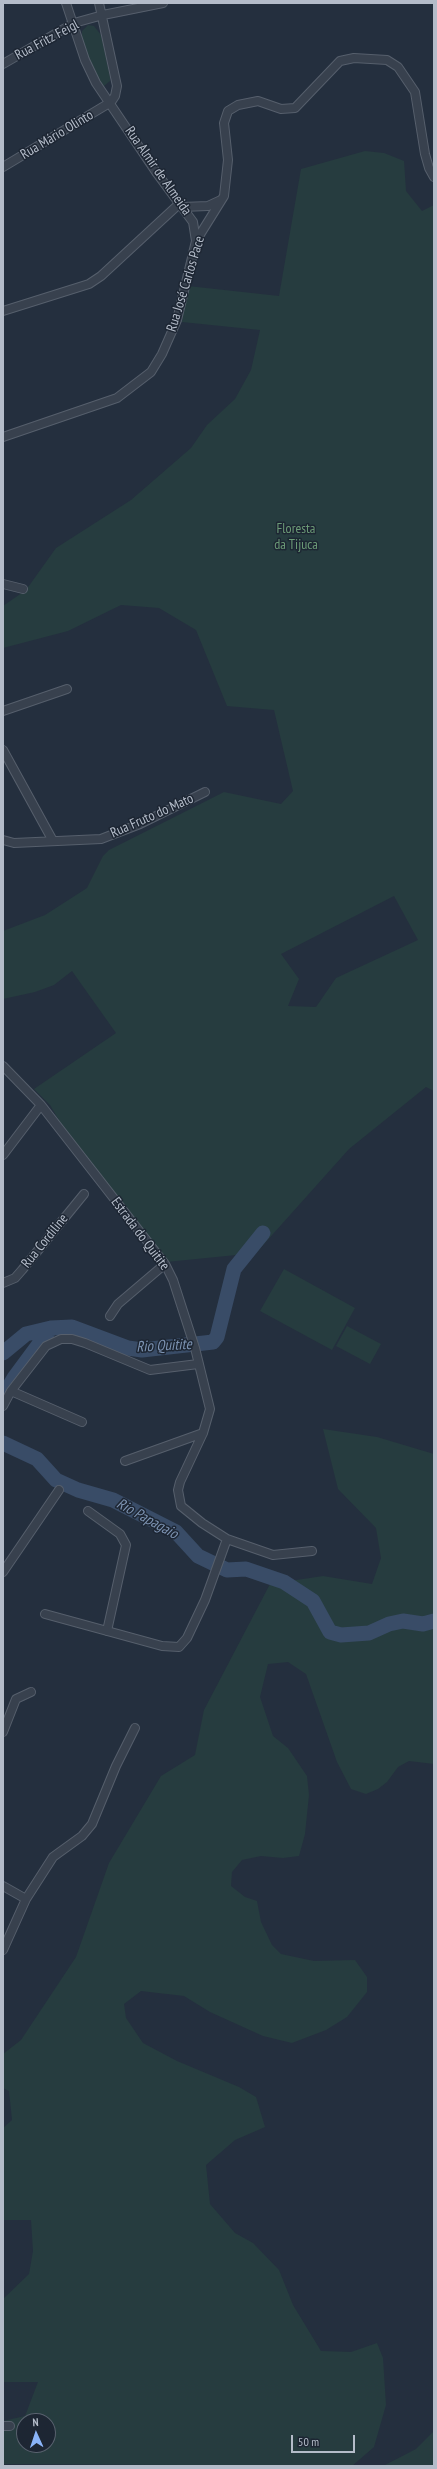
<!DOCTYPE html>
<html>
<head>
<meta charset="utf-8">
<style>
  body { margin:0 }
  #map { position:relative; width:437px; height:2469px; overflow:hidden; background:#242f3e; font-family:"PT Sans Narrow",sans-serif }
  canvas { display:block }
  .frame { position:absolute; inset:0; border:4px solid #b4bcc9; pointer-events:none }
  .north { position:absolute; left:16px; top:2413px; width:40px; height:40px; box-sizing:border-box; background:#1d2633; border:1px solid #59626f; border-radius:50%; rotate:357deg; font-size:11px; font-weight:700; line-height:16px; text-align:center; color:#b4bcc9 }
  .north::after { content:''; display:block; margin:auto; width:14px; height:18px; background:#8ab4f8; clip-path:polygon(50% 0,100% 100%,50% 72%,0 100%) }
  .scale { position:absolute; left:291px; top:2435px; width:64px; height:18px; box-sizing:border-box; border:2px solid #b4bcc9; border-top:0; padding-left:5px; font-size:12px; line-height:14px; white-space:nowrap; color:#b4bcc9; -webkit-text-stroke:3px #1d2633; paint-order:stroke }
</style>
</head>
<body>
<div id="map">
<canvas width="437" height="2469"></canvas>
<div class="frame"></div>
<div class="north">N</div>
<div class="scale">50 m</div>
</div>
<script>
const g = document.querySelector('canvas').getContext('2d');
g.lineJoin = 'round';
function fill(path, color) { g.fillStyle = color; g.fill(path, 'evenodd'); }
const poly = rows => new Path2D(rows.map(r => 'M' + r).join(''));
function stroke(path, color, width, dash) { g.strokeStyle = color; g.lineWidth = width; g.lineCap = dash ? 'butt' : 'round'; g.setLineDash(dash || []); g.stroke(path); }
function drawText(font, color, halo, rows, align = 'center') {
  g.font = font + ' "PT Sans Narrow",sans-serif'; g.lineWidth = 3; g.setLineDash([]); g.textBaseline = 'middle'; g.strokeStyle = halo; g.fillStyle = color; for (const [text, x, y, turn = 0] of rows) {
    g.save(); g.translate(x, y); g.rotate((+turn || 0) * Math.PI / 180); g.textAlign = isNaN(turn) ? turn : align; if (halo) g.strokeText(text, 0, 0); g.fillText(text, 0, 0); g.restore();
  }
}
fill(poly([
  [88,25,94,26,101,35,110,77,110,81,104,86,98,83,82,39,82,31],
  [365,151,384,153,404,161,406,191,422,211,434,205,434,1091,426,1087,349,1149,256,1253,166,1262,63,1127,50,1105,34,1089,116,1033,72,971,54,985,35,992,3,999,3,931,45,915,87,888,103,856,109,850,224,792,281,804,293,791,274,710,227,706,196,630,159,608,121,605,68,631,3,648,3,606,26,590,56,548,131,500,191,448,207,425,235,399,251,370,260,330,182,322,188,286,279,296,301,169],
  [394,896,418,940,336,978,316,1007,288,1006,299,979,281,954],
  [284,1269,355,1308,332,1350,260,1311],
  [347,1326,381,1344,370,1364,336,1346],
  [323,1429,377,1437,434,1454,434,1764,409,1761,398,1767,387,1782,378,1789,366,1794,351,1789,337,1762,306,1674,288,1662,268,1664,260,1697,273,1736,288,1748,307,1776,309,1795,305,1834,299,1856,283,1858,261,1856,242,1860,232,1872,231,1886,245,1897,257,1901,261,1922,272,1945,281,1954,314,1961,355,1960,367,1977,367,1992,347,2017,326,2030,292,2043,263,2036,210,2012,184,1996,141,1991,124,2004,126,2018,143,2043,177,2061,239,2087,256,2097,265,2127,235,2140,206,2165,210,2204,235,2233,253,2243,279,2270,293,2305,321,2351,351,2352,377,2343,383,2358,386,2405,374,2447,352,2466,3,2464,3,2421,25,2416,38,2382,3,2382,3,2299,29,2274,33,2251,31,2220,3,2220,3,2128,12,2120,9,2091,3,2088,3,2054,21,2040,76,1957,109,1863,161,1776,195,1755,204,1710,270,1584,323,1576,372,1584,381,1558,376,1528,338,1489],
  [24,2421,48,2421,48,2445,24,2445],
  [434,2431,434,2466,383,2466,416,2449]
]), '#263c3f');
stroke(poly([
  [3,1353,26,1334,51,1328,72,1327,128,1348,142,1350,213,1342,217,1337,234,1269,263,1233],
  [3,1397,14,1378,51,1328],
  [3,1443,37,1459,56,1480,78,1490,113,1500,176,1532,198,1556,227,1570,246,1569,284,1582,313,1601,330,1632,341,1635,369,1633,389,1624,403,1621,423,1624,434,1621]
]), '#394c67', 15);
const minor = poly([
  [66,3,85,60,96,83,156,172,193,222,196,241],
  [3,64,74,23,103,15,163,3],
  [3,167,111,102,115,96,117,86,99,3],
  [182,207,208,206,221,200],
  [3,311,89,284,101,276,179,204],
  [3,437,117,398,151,372,162,354,177,320,196,241,224,196,228,160,224,123,228,111,238,105,258,101,281,109,295,108,340,61,354,58,387,60,398,67,415,92,425,154,429,168,434,177],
  [3,584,23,589],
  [3,711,67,689],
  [3,750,53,841],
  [3,840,14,843,101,839,140,824,205,792],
  [3,1066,41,1105,165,1264,173,1280,195,1348,210,1409,203,1433,180,1482,178,1490,181,1506,202,1523,227,1539,273,1555,312,1551],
  [3,1155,41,1105],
  [3,1283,15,1278,22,1270,84,1194],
  [110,1316,118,1304,165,1264],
  [11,1391,82,1422],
  [3,1406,11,1391,46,1346,61,1339,72,1339,85,1343,150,1370,198,1364],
  [125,1461,203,1433],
  [88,1511,120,1534,126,1545,107,1631],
  [3,1572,59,1490],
  [45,1614,162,1646,179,1647,187,1638,205,1600,227,1539],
  [3,1732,16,1699,31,1692],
  [3,1886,26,1899],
  [3,1950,26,1899,53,1857,82,1836,92,1824,116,1766,135,1728],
  [3,2426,10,2426]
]);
stroke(minor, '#565f6c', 10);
stroke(minor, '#38414e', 8);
drawText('14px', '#b4bcc9', '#1d2633', [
  ["Rua Fritz Feigl",47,40,-28],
  ["Rua Mário Olinto",57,135,-31],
  ["Rua Almir de Almeida",158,171,55],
  ["Rua José Carlos Pace",186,284,-73],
  ["Rua Fruto do Mato",152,816,-24],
  ["Estrada do Quitite",140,1234,53],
  ["Rua Cordiline",45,1241,-51]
]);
drawText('14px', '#6b9a76', '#1d2633', [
  ["Floresta",296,529],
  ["da Tijuca",296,545]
]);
drawText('italic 15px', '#7c92b1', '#1d2633', [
  ["Rio Quitite",164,1346,-3],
  ["Rio Papagaio",147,1519,29]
]);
</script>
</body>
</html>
